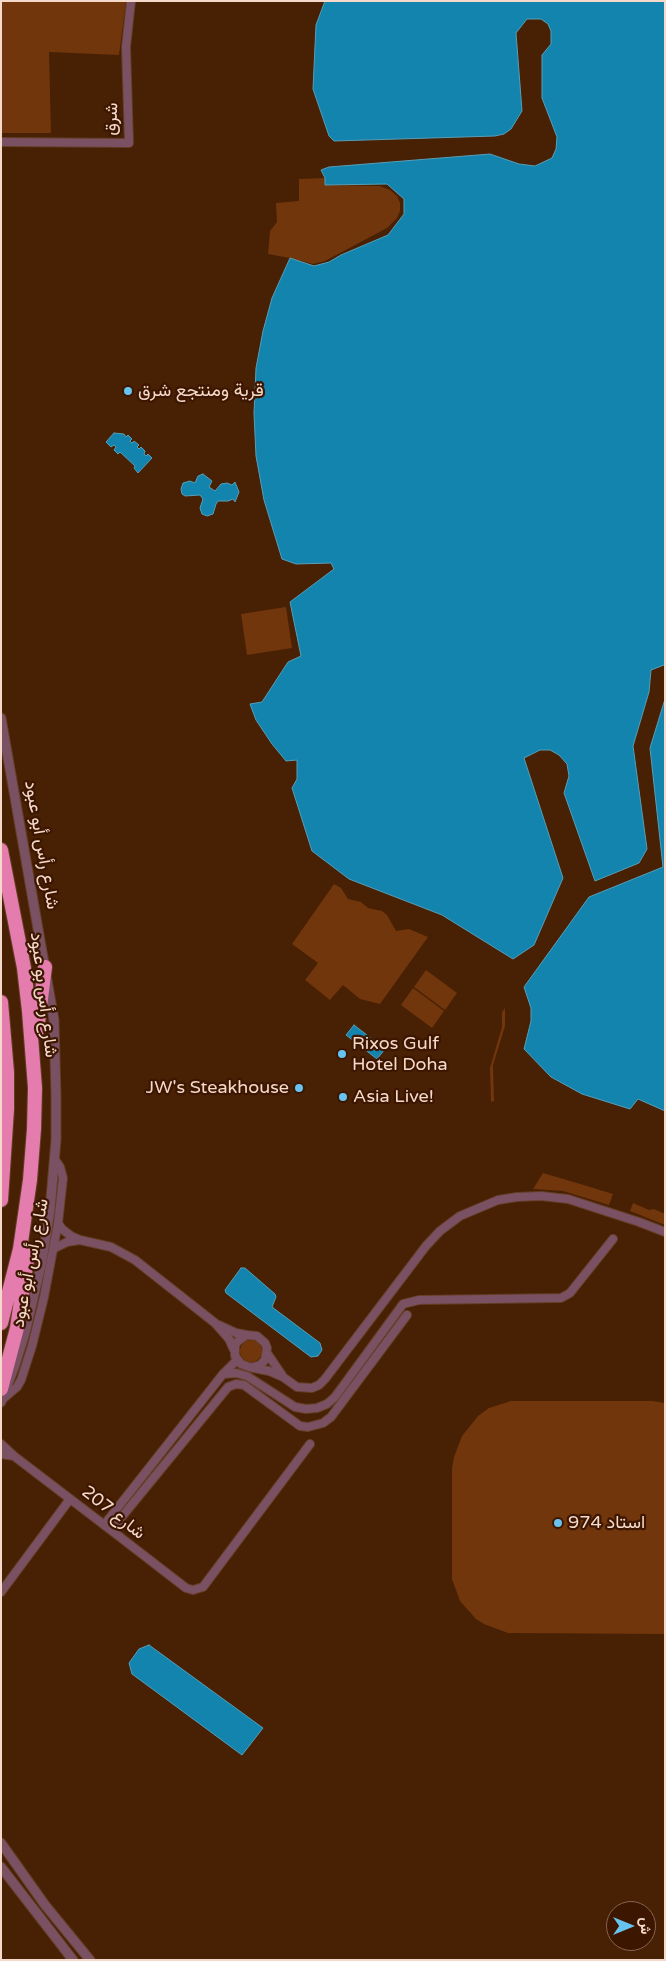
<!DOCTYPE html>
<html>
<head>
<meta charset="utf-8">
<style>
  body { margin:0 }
  #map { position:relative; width:666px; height:1961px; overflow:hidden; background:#482004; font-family:"Varela Round",Vazirmatn,sans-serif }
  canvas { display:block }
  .frame { position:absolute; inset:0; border:2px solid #f5dacc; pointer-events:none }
  .north { position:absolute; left:606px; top:1901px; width:50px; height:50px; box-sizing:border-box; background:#3d1600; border:1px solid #876452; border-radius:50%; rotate:90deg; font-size:14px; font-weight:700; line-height:20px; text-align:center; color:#f5dacc }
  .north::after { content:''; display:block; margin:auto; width:18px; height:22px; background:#67c4f0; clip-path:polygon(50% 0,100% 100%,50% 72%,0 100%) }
</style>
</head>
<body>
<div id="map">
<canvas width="666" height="1961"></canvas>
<div class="frame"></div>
<div class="north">ش</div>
</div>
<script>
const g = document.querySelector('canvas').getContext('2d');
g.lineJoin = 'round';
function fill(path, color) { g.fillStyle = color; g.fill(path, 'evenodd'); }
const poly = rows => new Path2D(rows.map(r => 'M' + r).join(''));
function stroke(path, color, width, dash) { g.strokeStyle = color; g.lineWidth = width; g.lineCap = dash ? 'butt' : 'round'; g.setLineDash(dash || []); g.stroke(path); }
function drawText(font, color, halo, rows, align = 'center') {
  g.font = font + ' "Varela Round",Vazirmatn,sans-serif'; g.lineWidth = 4.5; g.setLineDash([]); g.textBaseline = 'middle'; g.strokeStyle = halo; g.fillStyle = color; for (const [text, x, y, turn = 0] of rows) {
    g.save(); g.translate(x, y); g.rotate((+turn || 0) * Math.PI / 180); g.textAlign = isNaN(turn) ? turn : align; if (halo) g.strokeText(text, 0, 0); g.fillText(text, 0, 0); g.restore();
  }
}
fill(poly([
  [1,1,126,1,119,55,49,52,51,133,1,133],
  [325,178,325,185,380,186,390,190,397,196,400,203,400,211,397,218,387,228,325,261,313,264,290,258,268,254,270,231,277,222,276,203,299,201,299,179],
  [286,607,292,648,247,655,241,614],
  [334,884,341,888,348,899,361,902,368,908,382,911,387,915,396,931,409,929,428,937,380,1004,360,999,343,985,330,1000,305,980,318,963,292,944],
  [426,970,457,993,445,1010,414,987],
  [413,988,444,1011,432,1028,401,1005],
  [505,1008,505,1026,493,1065,494,1101,491,1102,490,1068,502,1027,502,1012],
  [543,1173,587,1186,613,1194,609,1205,563,1191,533,1189],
  [633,1203,649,1210,654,1209,665,1214,665,1225,630,1211],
  '240 1351a11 11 0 1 1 22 0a11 11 0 1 1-22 0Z',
  [511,1401,652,1401,665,1403,665,1634,508,1633,484,1624,476,1619,460,1601,452,1579,452,1468,454,1457,462,1436,478,1416,489,1408]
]), '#71360b');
const water = poly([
  [325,1,665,1,665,666,664,665,651,670,649,692,633,746,647,849,639,863,595,881,564,793,569,776,567,764,559,755,550,750,540,750,524,758,563,878,534,945,513,959,442,915,349,879,312,851,292,788,297,779,297,760,286,761,272,744,256,720,250,704,262,702,288,662,301,656,290,602,334,569,331,563,296,564,282,559,264,500,256,456,254,413,256,368,263,331,272,298,290,258,314,266,329,262,341,255,388,235,404,214,404,199,387,184,325,185,325,178,321,170,329,167,490,154,519,164,535,166,552,158,556,149,557,137,542,98,542,55,551,44,551,31,548,24,541,19,527,19,516,33,522,111,511,129,504,134,495,136,334,141,329,136,313,89,316,25,325,1],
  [114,433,124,434,126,437,128,435,132,439,130,441,132,443,134,441,139,445,137,447,139,449,141,447,145,451,144,454,146,456,148,454,152,458,138,473,134,468,135,466,120,452,118,454,114,450,116,447,114,445,111,447,106,442,114,433],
  [203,474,212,481,209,487,215,491,221,484,227,483,232,485,235,482,239,492,235,502,233,499,228,501,218,501,216,504,213,514,207,516,202,514,200,508,203,499,200,495,185,496,182,494,181,489,183,483,190,481,195,483,198,476,203,474],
  [665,699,665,1111,638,1099,630,1109,582,1094,551,1077,524,1049,531,1021,531,1008,524,987,589,897,663,867,650,748,665,699],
  [354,1025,385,1049,377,1059,346,1035,354,1025],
  [241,1268,245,1268,275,1294,276,1297,272,1307,320,1343,322,1350,318,1356,311,1357,226,1293,225,1290,241,1268],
  [149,1645,263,1728,242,1755,132,1674,129,1663,139,1649,149,1645]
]);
fill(water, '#1384ae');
stroke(water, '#579eb7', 1);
const minor = poly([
  [1,142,129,143,126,47,131,1],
  [58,1223,62,1229,71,1236,80,1240,111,1247,135,1260,215,1323,229,1339,234,1350],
  [53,1249,67,1242,80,1240],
  [219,1325,236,1333,247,1335],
  [267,1353,282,1375],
  [253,1367,260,1365,265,1360,267,1348,265,1343,257,1336,247,1335,238,1341,235,1345,235,1356,241,1364,249,1367,269,1371,283,1377,297,1387,312,1388,319,1385,325,1379,426,1246,440,1231,460,1216,498,1200,517,1197,541,1196,568,1199,639,1222,665,1232],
  [223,1374,236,1373,247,1376,295,1407,306,1409,317,1408,327,1404,335,1397,403,1304,419,1300,561,1298,570,1293,613,1239],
  [4,1398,17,1387,21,1380,32,1346,44,1297,58,1223,63,1178,60,1167,54,1158],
  [1,1444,14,1456,120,1537,186,1588,193,1590,203,1587,310,1444],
  [1,1454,14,1456],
  [104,1525,223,1374,237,1360],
  [111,1530,228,1387,236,1384,244,1385,300,1426,308,1427,323,1423,331,1417,407,1315],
  [1,1592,70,1499]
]);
const tertiary = poly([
  [1,718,54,1020,56,1096,56,1140,50,1210,42,1261,25,1333,15,1365,1,1402],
  [1,1843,45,1905,90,1960],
  [1,1867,73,1960]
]);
const motorway = poly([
  [1,850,24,968,29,1011,35,1088,34,1129,30,1180,20,1249,1,1323],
  [1,1002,7,1072,7,1109,1,1200],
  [37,1031,45,967],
  [1,1389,17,1328,28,1253]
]);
stroke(minor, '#643e24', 10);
stroke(tertiary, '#643e24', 11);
stroke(motorway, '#643e24', 16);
stroke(minor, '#7a5063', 8);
stroke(tertiary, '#7a5063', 9);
stroke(motorway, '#e47cae', 14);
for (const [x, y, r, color] of [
  [128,391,5,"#67c4f0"],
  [342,1054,5,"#67c4f0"],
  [299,1088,5,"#67c4f0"],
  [343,1097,5,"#67c4f0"],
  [558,1523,5,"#67c4f0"]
]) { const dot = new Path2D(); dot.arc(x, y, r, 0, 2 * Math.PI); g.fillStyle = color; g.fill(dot); stroke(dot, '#3d1600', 2); }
drawText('18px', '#f5dacc', '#3d1600', [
  ["شرق",112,119,-87],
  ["شارع رأس أبو عبود",41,845,80],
  ["شارع رأس بو عبود",43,995,83],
  ["شارع رأس أبو عبود",31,1263,-79],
  ["شارع 207",113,1513,38]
]);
drawText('18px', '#f5dacc', '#3d1600', [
  ["قرية ومنتجع شرق",138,391],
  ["Rixos Gulf",352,1044],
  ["Hotel Doha",352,1065],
  ["JW's Steakhouse",289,1088,"right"],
  ["Asia Live!",353,1097],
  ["استاد 974",568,1523]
], 'left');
</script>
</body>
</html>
